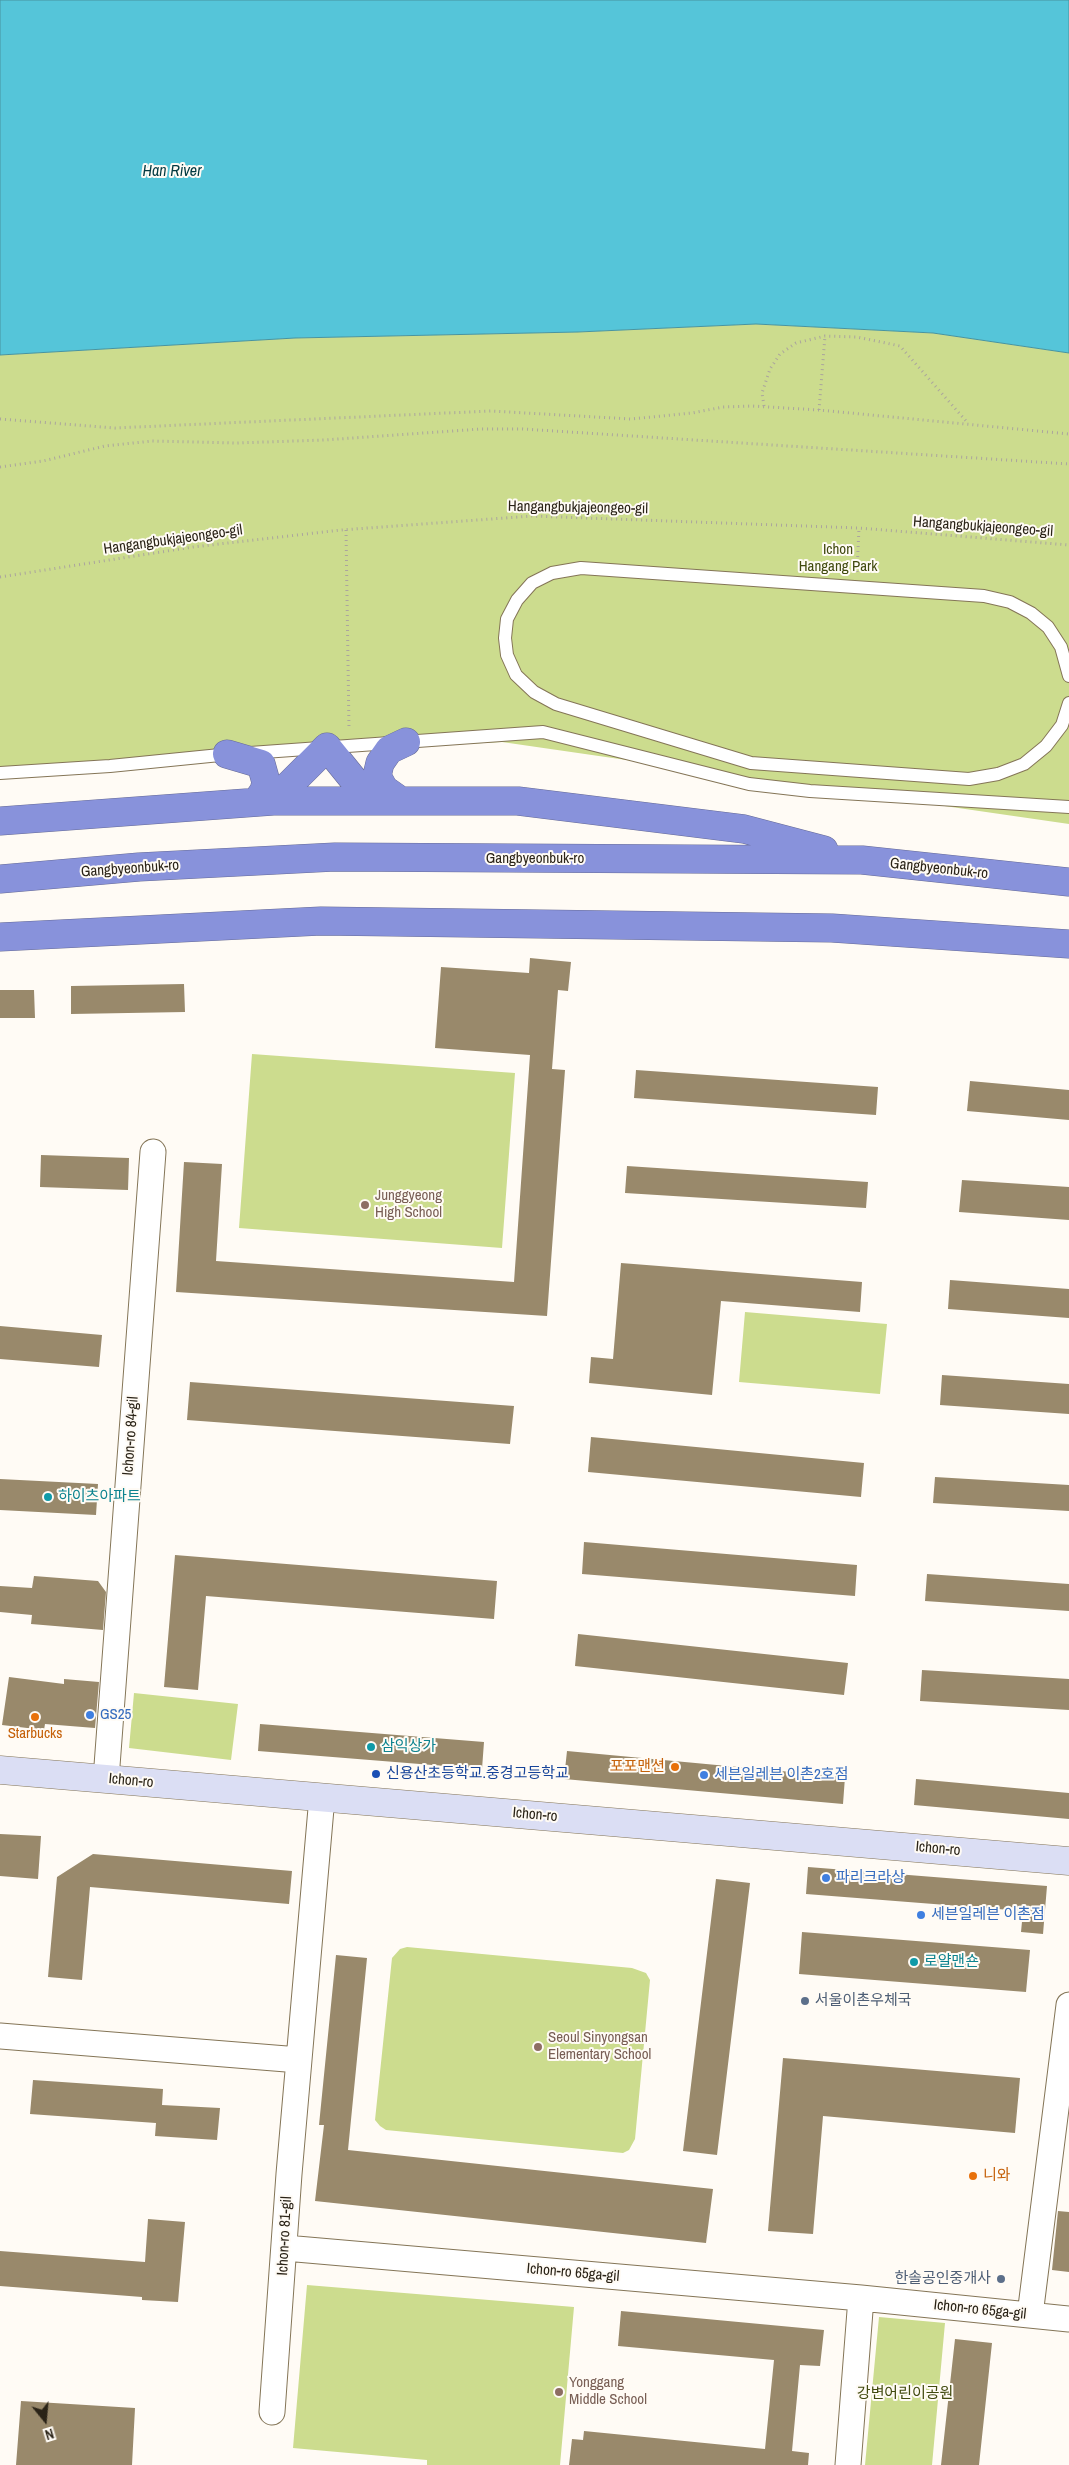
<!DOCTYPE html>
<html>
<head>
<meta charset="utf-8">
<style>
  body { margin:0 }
  #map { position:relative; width:1069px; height:2465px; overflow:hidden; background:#fffbf5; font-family:"Archivo Narrow",sans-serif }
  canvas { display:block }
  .north { position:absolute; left:20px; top:2395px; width:50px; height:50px; -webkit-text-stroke:4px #fffbf5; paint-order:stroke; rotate:163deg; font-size:14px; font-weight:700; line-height:20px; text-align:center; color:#2a2317 }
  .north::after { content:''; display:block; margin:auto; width:18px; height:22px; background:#2a2317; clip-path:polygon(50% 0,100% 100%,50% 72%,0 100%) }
</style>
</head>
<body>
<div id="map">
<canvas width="1069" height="2465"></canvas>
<div class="north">N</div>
</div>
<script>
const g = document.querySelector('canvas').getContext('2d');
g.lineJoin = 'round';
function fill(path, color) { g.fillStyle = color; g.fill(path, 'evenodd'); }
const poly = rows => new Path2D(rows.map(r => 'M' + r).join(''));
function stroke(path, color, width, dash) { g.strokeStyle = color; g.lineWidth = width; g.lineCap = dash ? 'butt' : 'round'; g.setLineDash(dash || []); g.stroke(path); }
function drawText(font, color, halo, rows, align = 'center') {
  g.font = font + ' "Archivo Narrow","Noto Sans KR",sans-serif'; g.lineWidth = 4; g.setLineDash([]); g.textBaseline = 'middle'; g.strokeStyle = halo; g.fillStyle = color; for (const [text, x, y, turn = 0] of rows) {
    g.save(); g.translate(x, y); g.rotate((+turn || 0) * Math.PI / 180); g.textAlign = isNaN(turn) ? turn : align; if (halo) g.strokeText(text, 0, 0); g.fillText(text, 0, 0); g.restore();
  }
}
fill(poly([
  [756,324,933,333,1069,353,1069,824,502,742,203,758,0,775,0,355,295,338,578,332],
  [252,1054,515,1073,502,1248,239,1228],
  [745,1312,887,1324,880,1394,739,1382],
  [134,1693,238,1704,231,1760,129,1748],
  [407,1947,632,1968,646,1973,650,1980,635,2139,629,2150,623,2153,386,2130,380,2126,375,2120,392,1958,400,1949],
  [307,2285,574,2307,560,2465,427,2465,427,2460,293,2448],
  [879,2317,945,2323,932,2465,865,2465]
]), '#ccdc8e');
const water = poly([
  [0,0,1069,0,1069,353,933,333,756,324,578,332,295,338,0,355,0,0]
]);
fill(water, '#55c5d9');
stroke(water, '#48949f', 1);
fill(poly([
  [530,958,571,962,568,991,558,990,552,1069,565,1070,547,1316,176,1292,184,1162,222,1164,216,1261,514,1282,530,1055,435,1048,441,967,529,973],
  [184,984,185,1012,71,1014,71,986],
  [0,990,34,990,35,1018,0,1018],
  [636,1070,878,1087,876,1115,634,1098],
  [970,1081,1069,1090,1069,1120,967,1111],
  [41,1155,129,1158,128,1190,40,1187],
  [627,1166,868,1182,866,1208,625,1193],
  [962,1180,1069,1187,1069,1220,959,1212],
  [621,1263,862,1282,860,1312,721,1301,712,1395,589,1383,591,1357,613,1359],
  [950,1280,1069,1289,1069,1318,948,1309],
  [0,1326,102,1335,99,1367,0,1359],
  [942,1375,1069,1384,1069,1414,940,1405],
  [190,1382,514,1406,510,1444,187,1420],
  [591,1437,864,1463,861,1497,588,1472],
  [935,1477,1069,1485,1069,1511,933,1503],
  [0,1479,98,1484,96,1515,0,1510],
  [584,1542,857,1565,855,1596,582,1574],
  [175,1555,497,1581,494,1619,206,1596,198,1690,164,1687],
  [927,1574,1069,1584,1069,1611,925,1601],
  [34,1576,98,1581,106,1592,103,1630,31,1624,32,1615,0,1612,0,1586,32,1588],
  [578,1634,848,1663,844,1695,575,1666],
  [922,1670,1069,1679,1069,1710,920,1701],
  [9,1677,64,1684,64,1679,99,1682,95,1728,45,1724,44,1730,2,1725],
  [260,1724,484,1742,482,1769,258,1751],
  [567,1751,845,1777,843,1804,564,1779],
  [916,1779,1069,1793,1069,1819,914,1805],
  [0,1834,41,1836,38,1879,0,1876],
  [93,1854,292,1871,289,1904,90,1887,82,1980,48,1977,57,1877],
  [808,1867,1047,1886,1043,1934,1021,1932,1023,1911,806,1894],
  [716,1879,750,1883,717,2155,683,2151],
  [802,1932,1030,1950,1026,1992,799,1974],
  [336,1955,367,1958,348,2150,713,2189,706,2243,315,2201,324,2125,319,2125],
  [783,2058,1020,2078,1015,2133,823,2116,813,2234,768,2231],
  [33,2080,163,2089,162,2105,220,2108,217,2140,155,2136,156,2123,30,2114],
  [1058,2211,1069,2212,1069,2272,1052,2270],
  [148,2219,185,2222,178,2302,142,2300,142,2297,0,2286,0,2251,145,2262],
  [621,2311,824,2330,820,2366,800,2365,792,2451,809,2453,808,2465,569,2465,572,2439,583,2440,584,2431,765,2449,774,2360,618,2346],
  [955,2339,992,2343,979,2465,941,2465],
  [21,2401,135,2408,132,2465,16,2465]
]), '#99896b');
const lane = poly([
  [1069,676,1061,647,1048,627,1031,613,1010,602,984,596,581,568,552,573,532,583,517,600,507,619,505,638,507,655,516,675,534,692,556,704,751,763,969,779,998,774,1024,764,1046,746,1062,725,1069,703],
  [250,753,543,732,749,784,810,791,1069,807],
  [0,773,110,766,230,754]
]);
const street = poly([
  [106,1779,153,1152],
  [0,2036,299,2060],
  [285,2248,861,2298,1069,2319],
  [1030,2315,1069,2005],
  [272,2412,289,2174,322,1797],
  [848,2465,861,2298]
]);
const secondary = poly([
  [0,1770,1069,1861]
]);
const highway = poly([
  [227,754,261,764,266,782,264,791,256,802],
  [273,801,327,747,370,800],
  [401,801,384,789,377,776,380,763,389,750,406,742],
  [0,821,273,801,518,801,744,829,824,850],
  [0,879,139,867,335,857,862,860,1069,882],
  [0,937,321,921,832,928,1069,944]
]);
stroke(lane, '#847557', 14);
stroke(street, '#847557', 27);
stroke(secondary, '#847557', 29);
stroke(highway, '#676b96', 29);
stroke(poly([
  [764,406,762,393,770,369,780,354,796,343,825,336,857,337,900,346,967,422],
  [819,410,825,336],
  [0,419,115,428,491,411,631,419,692,413,723,407,752,406,819,410,1069,434],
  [0,467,43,461,105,446,152,441,236,443,324,440,481,429,523,429,1069,464],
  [346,530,349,729],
  [857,572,859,528],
  [0,577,193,547,341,530,532,516,859,528,1069,545]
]), '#aba59d', 3, [1, 4]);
stroke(lane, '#fff', 12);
stroke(street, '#fff', 25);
stroke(secondary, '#dbdef4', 28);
stroke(highway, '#8892db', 28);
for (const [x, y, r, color] of [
  [365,1205,5,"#8d6e63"],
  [48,1497,5,"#0f9aa8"],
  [90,1715,5,"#3f7fe0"],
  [35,1717,5,"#e8710a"],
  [371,1747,5,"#0f9aa8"],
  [675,1767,5,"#e8710a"],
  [376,1774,5,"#1a4fb4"],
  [704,1775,5,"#3f7fe0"],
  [826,1878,5,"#3f7fe0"],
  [921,1915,5,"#3f7fe0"],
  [914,1962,5,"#0f9aa8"],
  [805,2001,5,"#5c6f8a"],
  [538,2047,5,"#8d6e63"],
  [973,2176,5,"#e8710a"],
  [1001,2279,5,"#5c6f8a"],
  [559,2392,5,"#8d6e63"]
]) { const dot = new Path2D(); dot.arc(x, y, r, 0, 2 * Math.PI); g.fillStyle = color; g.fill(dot); stroke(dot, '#fffbf5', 2); }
drawText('15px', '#2a2317', '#fffbf5', [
  ["Hangangbukjajeongeo-gil",578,508,1],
  ["Hangangbukjajeongeo-gil",983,527,4],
  ["Hangangbukjajeongeo-gil",173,540,-8],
  ["Gangbyeonbuk-ro",535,859],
  ["Gangbyeonbuk-ro",130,869,-4],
  ["Gangbyeonbuk-ro",939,869,6],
  ["Ichon-ro 84-gil",131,1436,-86],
  ["Ichon-ro",131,1781,5],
  ["Ichon-ro",535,1815,5],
  ["Ichon-ro",938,1849,5],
  ["Ichon-ro 81-gil",285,2236,-87],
  ["Ichon-ro 65ga-gil",573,2273,5],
  ["Ichon-ro 65ga-gil",980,2310,6]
]);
drawText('15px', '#414a0f', '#fffbf5', [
  ["Ichon",838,550],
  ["Hangang Park",838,567],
  ["강변어린이공원",905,2394]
]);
drawText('15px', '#785e54', '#fffbf5', [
  ["Junggyeong",375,1196],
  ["High School",375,1213],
  ["Seoul Sinyongsan",548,2038],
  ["Elementary School",548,2055],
  ["Yonggang",569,2383],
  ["Middle School",569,2400]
], 'left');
drawText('15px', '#0d838f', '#fffbf5', [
  ["하이츠아파트",58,1497],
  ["삼익상가",381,1747],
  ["로얄맨숀",924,1962]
], 'left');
drawText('15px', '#366cbe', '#fffbf5', [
  ["GS25",100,1715],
  ["세븐일레븐 이촌2호점",714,1775],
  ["파리크라상",836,1878],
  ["세븐일레븐 이촌점",931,1915]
], 'left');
drawText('15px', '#c56008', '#fffbf5', [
  ["Starbucks",35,1734],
  ["포포맨션",665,1767,"right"],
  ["니와",983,2176,"left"]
]);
drawText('15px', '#164399', '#fffbf5', [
  ["신용산초등학교.중경고등학교",386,1774]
], 'left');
drawText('15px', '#4e5e75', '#fffbf5', [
  ["서울이촌우체국",815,2001],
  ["한솔공인중개사",991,2279,"right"]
], 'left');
drawText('italic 16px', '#033a42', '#fffbf5', [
  ["Han River",172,172]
]);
</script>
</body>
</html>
